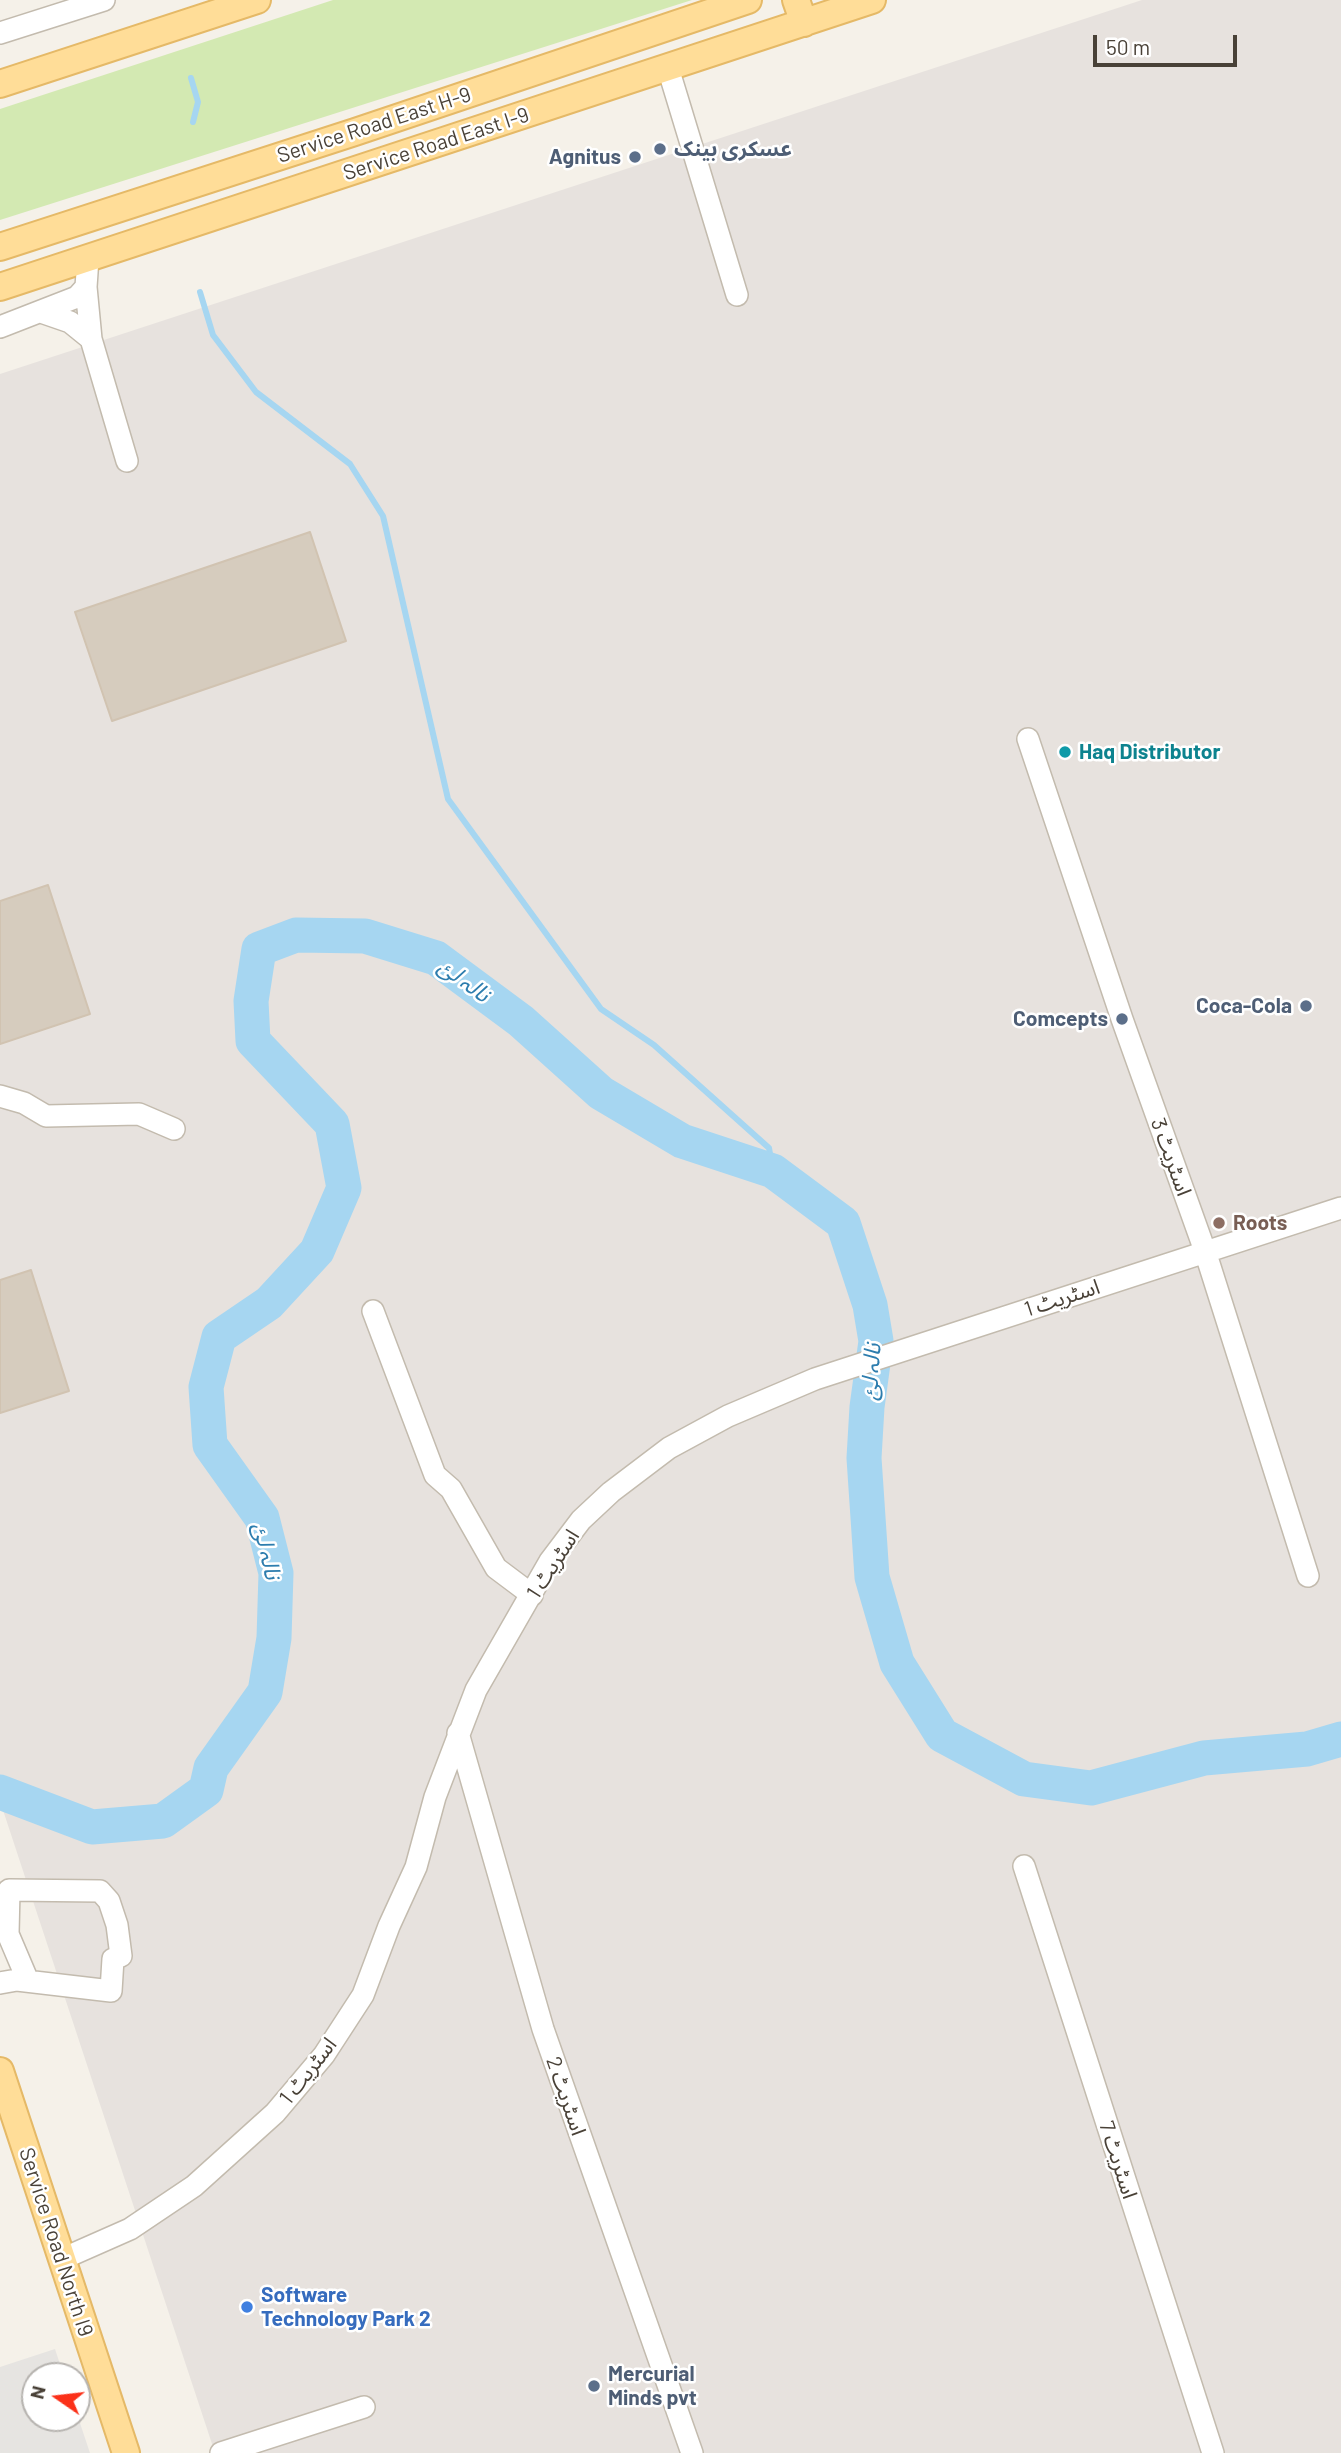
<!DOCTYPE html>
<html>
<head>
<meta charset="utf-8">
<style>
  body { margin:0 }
  #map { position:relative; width:1341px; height:2453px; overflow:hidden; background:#f5f1e9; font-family:Barlow,sans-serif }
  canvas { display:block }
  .north { position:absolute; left:21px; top:2362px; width:70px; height:70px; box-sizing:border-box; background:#fff; border:2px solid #b6b3af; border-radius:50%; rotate:284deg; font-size:19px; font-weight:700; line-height:28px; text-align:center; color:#494137 }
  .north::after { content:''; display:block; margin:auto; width:24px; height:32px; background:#fb3119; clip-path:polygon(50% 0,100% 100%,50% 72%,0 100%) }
  .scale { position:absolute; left:1093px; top:35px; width:144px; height:32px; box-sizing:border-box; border:4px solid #494137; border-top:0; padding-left:9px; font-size:21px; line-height:24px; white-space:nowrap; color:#494137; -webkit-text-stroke:5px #fff; paint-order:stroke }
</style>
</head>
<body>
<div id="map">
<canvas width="1341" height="2453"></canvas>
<div class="north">N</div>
<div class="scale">50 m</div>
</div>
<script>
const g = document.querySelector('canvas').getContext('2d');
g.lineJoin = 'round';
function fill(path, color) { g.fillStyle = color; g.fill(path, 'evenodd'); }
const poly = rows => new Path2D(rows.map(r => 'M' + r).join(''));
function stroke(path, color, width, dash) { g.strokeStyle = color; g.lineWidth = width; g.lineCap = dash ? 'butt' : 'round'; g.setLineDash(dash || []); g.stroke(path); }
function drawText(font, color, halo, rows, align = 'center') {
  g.font = font + ' Barlow,"Noto Sans Arabic",sans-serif'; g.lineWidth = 5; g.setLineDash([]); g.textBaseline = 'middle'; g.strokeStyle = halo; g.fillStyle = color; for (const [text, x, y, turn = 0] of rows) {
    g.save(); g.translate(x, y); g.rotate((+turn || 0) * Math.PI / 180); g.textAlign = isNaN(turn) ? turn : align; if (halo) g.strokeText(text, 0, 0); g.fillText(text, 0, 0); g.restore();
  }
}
fill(poly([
  [1142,0,1341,0,1341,2453,215,2453,0,1801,0,374]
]), '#e7e2de');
fill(poly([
  [333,0,692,0,0,220,0,109]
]), '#d3e9b2');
fill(poly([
  [55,2349,64,2376,35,2376,35,2418,77,2418,77,2414,90,2453,0,2453,0,2367]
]), '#e6e4e1');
stroke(poly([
  [191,78,198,102,193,122],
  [200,292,213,335,256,392,350,464,383,516,448,799,601,1009,654,1045,769,1148,773,1171]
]), '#a6d6f1', 6);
stroke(poly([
  [0,1792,92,1827,163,1821,206,1790,211,1768,265,1692,274,1638,276,1573,262,1518,210,1445,206,1387,219,1337,269,1303,317,1251,344,1188,332,1124,253,1041,251,1001,259,949,296,935,365,936,436,958,521,1021,601,1093,682,1141,773,1171,843,1223,870,1305,876,1341,867,1407,864,1458,872,1577,897,1663,942,1735,1024,1779,1091,1788,1204,1758,1307,1749,1341,1739]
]), '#a6d6f1', 35);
const building = poly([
  [310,532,346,641,112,721,75,612,310,532],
  [48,885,90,1014,0,1044,0,901,48,885],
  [31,1270,69,1391,0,1413,0,1280,31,1270]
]);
fill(building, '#d6ccbe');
stroke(building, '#d1c3b1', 2);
const minor = poly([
  [0,33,104,0],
  [668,68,737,295],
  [86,287,91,339],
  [41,312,70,322,91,339,127,461],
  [0,327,77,297,86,287,88,258],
  [1028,739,1122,1019,1205,1251,1308,1576],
  [0,1096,24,1103,46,1116,139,1114,174,1129],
  [373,1311,435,1475,451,1489,496,1568,532,1595],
  [458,1733,543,2029,692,2453],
  [1024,1866,1213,2453],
  [0,1983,17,1980,111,1991,113,1959,121,1956,117,1925,109,1901,100,1891,9,1890,8,1934,28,1981],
  [62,2259,130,2229,194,2186,275,2113,324,2055,363,1995,389,1926,416,1867,435,1797,476,1690,550,1561,581,1520,611,1492,669,1448,728,1416,815,1379,1341,1208],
  [221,2453,364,2407]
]);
const major = poly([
  [796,0,804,23],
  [0,84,257,0],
  [0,247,355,132,748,0],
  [0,287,872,0],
  [0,2071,126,2453]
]);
stroke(minor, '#c3bbae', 24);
stroke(major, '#e5b967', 30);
stroke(minor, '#fff', 21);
stroke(major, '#ffdd98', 26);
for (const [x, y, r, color] of [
  [660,149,7,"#5c6f8a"],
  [635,157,7,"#5c6f8a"],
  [1065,752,7,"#0f9aa8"],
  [1306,1006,7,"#5c6f8a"],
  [1122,1019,7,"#5c6f8a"],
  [1219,1223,7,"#8d6e63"],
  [247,2307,7,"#3f7fe0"],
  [594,2386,7,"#5c6f8a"]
]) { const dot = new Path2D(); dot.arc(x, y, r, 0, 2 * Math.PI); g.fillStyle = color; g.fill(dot); stroke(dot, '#fff', 2.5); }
drawText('21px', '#494137', '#fff', [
  ["Service Road East H-9",374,125,-18],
  ["Service Road East I-9",436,144,-18],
  ["اسٹریٹ 3",1171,1157,70],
  ["اسٹریٹ 1",1062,1298,-18],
  ["اسٹریٹ 1",553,1564,-57],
  ["اسٹریٹ 1",308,2071,-52],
  ["اسٹریٹ 2",566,2096,71],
  ["اسٹریٹ 7",1118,2160,72],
  ["Service Road North I9",56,2242,72]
]);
drawText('bold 21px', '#4e5e75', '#fff', [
  ["عسکری بینک",674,149,"left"],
  ["Agnitus",621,157],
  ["Coca-Cola",1292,1006],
  ["Comcepts",1108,1019],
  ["Mercurial",608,2374,"left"],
  ["Minds pvt",608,2398,"left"]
], 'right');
drawText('bold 21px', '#0d838f', '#fff', [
  ["Haq Distributor",1079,752]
], 'left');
drawText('bold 21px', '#785e54', '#fff', [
  ["Roots",1233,1223]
], 'left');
drawText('bold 21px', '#366cbe', '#fff', [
  ["Software",261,2295],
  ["Technology Park 2",261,2319]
], 'left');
drawText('italic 23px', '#2d7dae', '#fff', [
  ["نالہ لئ",464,980,36],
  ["نالہ لئ",871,1372,-86],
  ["نالہ لئ",267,1551,77]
]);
</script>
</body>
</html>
